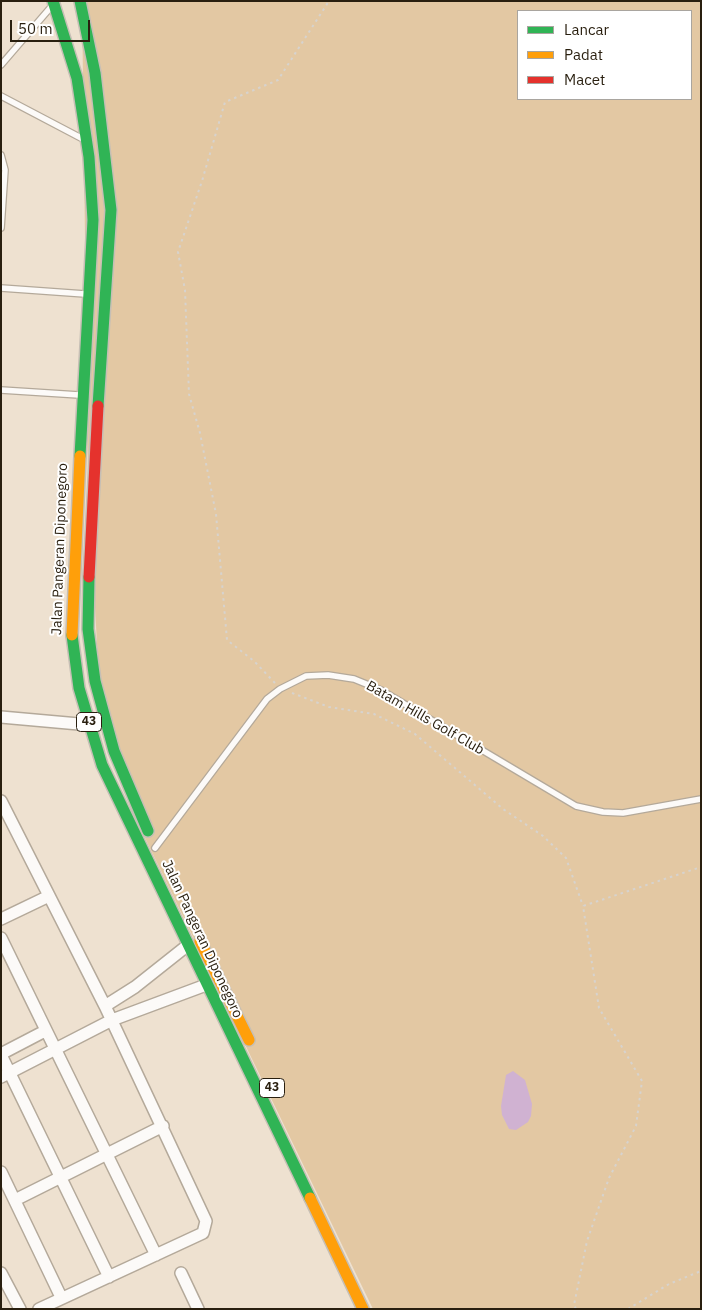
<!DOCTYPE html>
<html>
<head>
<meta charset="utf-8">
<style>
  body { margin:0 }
  #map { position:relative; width:702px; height:1310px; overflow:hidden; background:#eee1d0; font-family:"IBM Plex Sans",sans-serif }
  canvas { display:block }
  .frame { position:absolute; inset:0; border:2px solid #291f0f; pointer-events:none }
  .legend { position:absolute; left:517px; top:10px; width:175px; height:90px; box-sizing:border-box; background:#fff; border:1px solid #a9a59f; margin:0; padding:6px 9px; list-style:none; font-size:15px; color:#291f0f }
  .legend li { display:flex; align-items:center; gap:10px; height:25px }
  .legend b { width:25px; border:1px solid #a9a59f }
  .scale { position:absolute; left:10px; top:20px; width:80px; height:22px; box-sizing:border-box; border:2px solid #291f0f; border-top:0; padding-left:6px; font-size:15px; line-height:18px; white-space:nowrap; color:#291f0f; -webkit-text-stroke:4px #fff; paint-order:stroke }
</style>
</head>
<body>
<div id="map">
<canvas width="702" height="1310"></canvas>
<div class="frame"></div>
<ul class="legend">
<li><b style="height:6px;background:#30b455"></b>Lancar</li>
<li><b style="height:6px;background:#ff9f0a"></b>Padat</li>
<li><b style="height:6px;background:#e5322d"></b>Macet</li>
</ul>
<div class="scale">50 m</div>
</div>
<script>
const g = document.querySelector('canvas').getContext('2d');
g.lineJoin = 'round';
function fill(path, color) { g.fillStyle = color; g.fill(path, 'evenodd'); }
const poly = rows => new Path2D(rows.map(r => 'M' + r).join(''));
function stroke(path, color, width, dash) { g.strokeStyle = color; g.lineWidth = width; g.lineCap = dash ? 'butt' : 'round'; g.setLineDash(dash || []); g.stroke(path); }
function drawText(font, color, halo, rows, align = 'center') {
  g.font = font + ' "IBM Plex Sans",sans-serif'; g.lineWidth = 4; g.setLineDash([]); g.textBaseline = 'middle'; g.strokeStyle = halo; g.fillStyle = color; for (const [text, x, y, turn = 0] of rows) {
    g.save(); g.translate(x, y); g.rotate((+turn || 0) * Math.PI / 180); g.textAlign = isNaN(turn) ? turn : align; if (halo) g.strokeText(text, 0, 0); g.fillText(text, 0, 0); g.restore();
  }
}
fill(poly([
  [82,1,701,1,701,1309,373,1309,132,811,102,733,88,481],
  [518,11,691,11,691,99,518,99]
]), '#e3c8a3');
fill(poly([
  [513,1071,525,1080,532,1104,531,1116,528,1122,516,1130,509,1129,502,1115,501,1106,506,1075]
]), '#d0b2d2');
const lane = poly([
  [1,65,51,7],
  [1,96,81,138],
  [1,155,5,170,1,228],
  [1,288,85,294],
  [1,390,79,395],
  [155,848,267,699,280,689,306,676,328,675,354,679,381,690,576,806,603,812,623,813,701,799]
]);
const street = poly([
  [1,717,90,725],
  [1,801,105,1006,206,1221,203,1233,39,1309],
  [1,919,49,896],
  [1,938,156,1255],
  [105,1006,135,987,188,945],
  [1,1054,45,1031],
  [1,1055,109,1277],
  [1,1077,112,1020,206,985],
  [1,1172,61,1297],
  [15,1200,163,1126],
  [1,1273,20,1309],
  [181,1273,198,1309]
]);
const fast = poly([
  [53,1,77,78,89,157,93,220,80,456],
  [80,1,95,73,111,210,98,406],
  [89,577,88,629,95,681,114,751,148,831],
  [72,635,79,688,102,765,310,1198]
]);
const slow = poly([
  [72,635,80,456],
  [200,941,249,1040],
  [310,1198,363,1309]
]);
const jam = poly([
  [89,577,98,406]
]);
stroke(lane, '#b4a99a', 8);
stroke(street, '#b4a99a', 14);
stroke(fast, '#c6bfb5', 14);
stroke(slow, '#c6bfb5', 14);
stroke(jam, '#c6bfb5', 14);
stroke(poly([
  [275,683,254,661,227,640,216,514,200,433,189,394,185,290,178,252,202,181,225,102,278,80,329,1],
  [292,693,329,707,374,714,415,734,503,809,543,836,566,858,583,906],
  [576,1309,574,1305,587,1241,609,1178,636,1126,642,1081,599,1008,583,906,701,867],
  [628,1309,669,1284,701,1271]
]), '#d7d3ce', 2, [2.5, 4]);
stroke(lane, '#fcfaf8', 5.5);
stroke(street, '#fcfaf8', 11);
stroke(fast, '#30b455', 11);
stroke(slow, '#ff9f0a', 11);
stroke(jam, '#e5322d', 11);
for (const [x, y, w] of [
  [89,722,25],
  [272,1088,25]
]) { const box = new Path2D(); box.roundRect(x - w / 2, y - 9.5, w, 19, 4); g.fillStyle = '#fff'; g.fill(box); stroke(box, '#291f0f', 1); }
drawText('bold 12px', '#291f0f', null, [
  ["43",89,722],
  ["43",272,1088]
]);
drawText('14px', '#291f0f', '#fff', [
  ["Jalan Pangeran Diponegoro",60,549,-88],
  ["Batam Hills Golf Club",425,718,30],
  ["Jalan Pangeran Diponegoro",202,939,65]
]);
</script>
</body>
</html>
